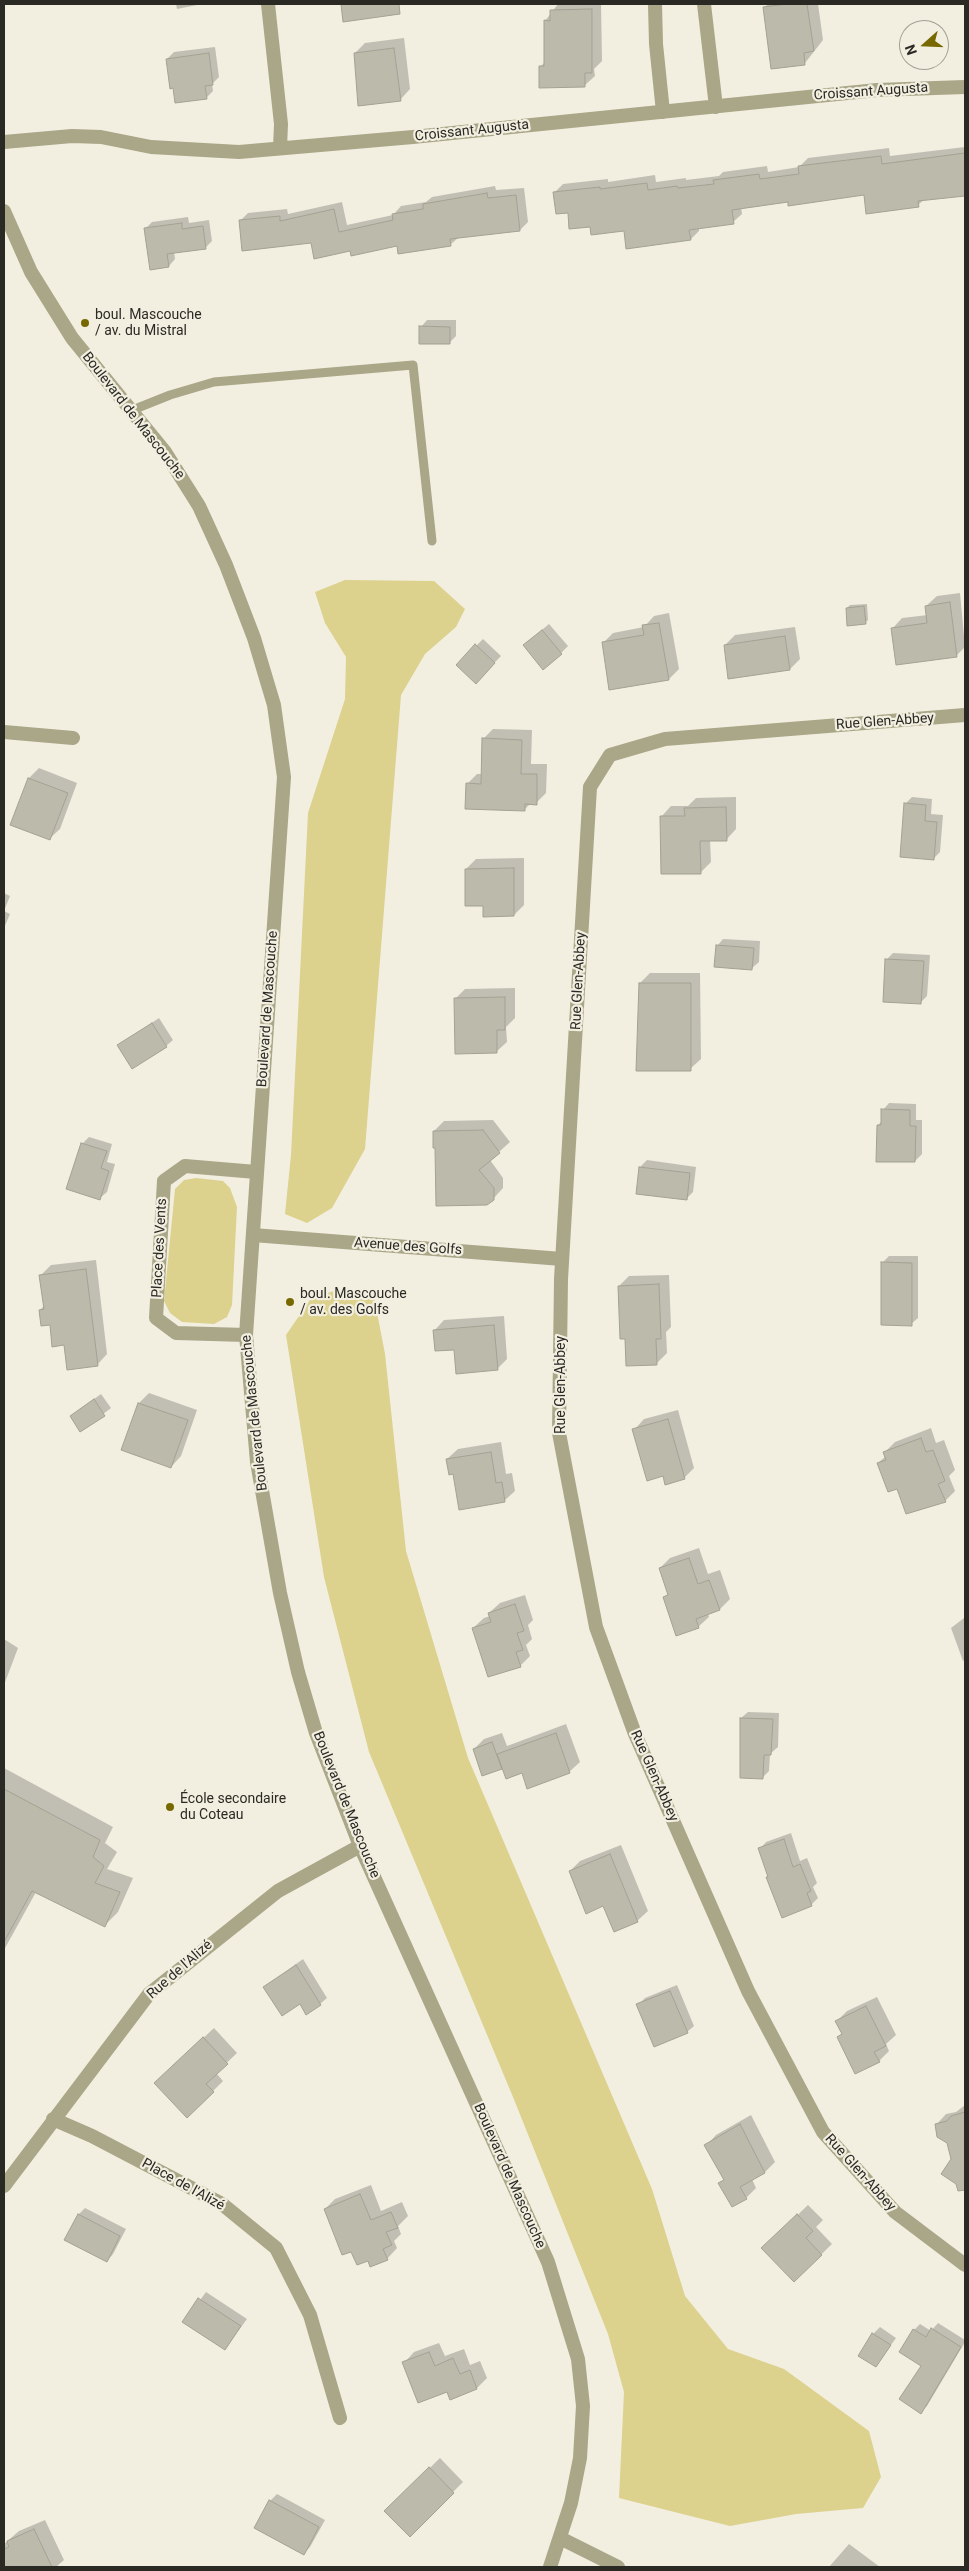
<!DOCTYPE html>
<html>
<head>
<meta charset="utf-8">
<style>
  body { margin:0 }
  #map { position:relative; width:969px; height:2571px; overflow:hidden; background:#f2efe0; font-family:Roboto,sans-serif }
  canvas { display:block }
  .frame { position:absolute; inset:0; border:5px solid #2a2924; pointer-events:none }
  .north { position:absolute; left:899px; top:20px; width:50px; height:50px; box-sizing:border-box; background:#f2efe0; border:1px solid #a2a095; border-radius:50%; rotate:250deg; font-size:14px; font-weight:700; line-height:20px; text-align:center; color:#2a2924 }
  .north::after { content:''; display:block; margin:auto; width:18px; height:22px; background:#776900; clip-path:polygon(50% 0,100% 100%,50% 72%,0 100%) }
</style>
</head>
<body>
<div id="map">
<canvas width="969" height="2571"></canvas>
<div class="frame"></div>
<div class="north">N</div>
</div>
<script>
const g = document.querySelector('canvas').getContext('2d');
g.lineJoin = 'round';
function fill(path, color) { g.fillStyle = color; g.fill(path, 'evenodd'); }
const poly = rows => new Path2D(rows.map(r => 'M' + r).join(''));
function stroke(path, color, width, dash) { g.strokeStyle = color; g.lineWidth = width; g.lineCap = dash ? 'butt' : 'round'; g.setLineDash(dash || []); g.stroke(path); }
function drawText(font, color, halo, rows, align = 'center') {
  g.font = font + ' Roboto,sans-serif'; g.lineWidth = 4.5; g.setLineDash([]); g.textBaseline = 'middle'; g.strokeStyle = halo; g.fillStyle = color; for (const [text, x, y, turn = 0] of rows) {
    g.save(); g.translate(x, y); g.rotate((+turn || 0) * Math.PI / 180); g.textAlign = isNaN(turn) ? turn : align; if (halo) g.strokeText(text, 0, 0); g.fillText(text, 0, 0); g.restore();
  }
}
fill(poly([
  [345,580,434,581,465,609,456,627,425,654,401,695,365,1149,332,1208,307,1223,285,1214,291,1155,308,813,345,699,346,657,325,623,315,592],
  [196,1178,223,1181,230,1188,237,1207,232,1305,227,1317,214,1324,182,1322,170,1313,164,1301,175,1189,184,1180],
  [346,1288,374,1297,385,1354,406,1551,468,1758,652,2189,685,2296,728,2349,784,2369,869,2431,881,2477,863,2508,796,2514,730,2526,619,2498,624,2392,608,2334,513,2097,369,1752,324,1577,286,1335,312,1297]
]), '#dcd18d');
fill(poly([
  [176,4,202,4,177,9],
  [342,4,394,4,395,8,344,20],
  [558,4,601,4,602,61,594,69,595,76,584,86,540,67,545,62,545,21],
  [768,4,818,4,823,40,805,63,764,8],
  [404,38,410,89,400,100,355,53,365,43],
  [215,47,219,77,212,84,213,91,206,98,174,87,167,59,174,52],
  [965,147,965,195,925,199,918,205,865,194,741,207,742,214,733,222,699,228,699,231,691,239,591,226,569,211,555,192,563,184,608,179,608,182,655,175,656,182,686,178,686,180,719,176,723,172,767,166,768,172,799,167,808,158,889,148,890,156],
  [495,186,496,190,524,188,528,222,520,230,459,237,450,245,398,244,351,249,312,242,240,221,248,213,287,209,288,214,342,202,347,225,393,215,401,206,426,202,432,197],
  [188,217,189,223,209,220,212,241,206,247,174,252,175,259,169,266,145,229,152,222],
  [427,320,456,320,456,336,449,343,421,327],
  [960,593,965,647,957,655,892,629,902,618,928,615,926,606,937,596],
  [867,604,868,620,865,623,847,608,850,605],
  [669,613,679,669,669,679,603,643,613,633,644,627,654,616],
  [549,624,568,646,561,653,531,639],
  [795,627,800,659,790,669,725,645,735,635],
  [483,639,501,656,476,682,457,665],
  [493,729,532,730,531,764,547,764,546,793,536,803,531,803,524,810,467,784,477,774,482,774,483,739],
  [39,768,77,783,60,829,49,839,29,778],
  [736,797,736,829,726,840,710,840,711,862,701,872,661,817,671,806,688,806,696,798],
  [912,797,932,799,931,814,943,815,940,852,934,858,905,804],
  [524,858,524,905,514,915,466,869,476,859],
  [4,893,10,896,4,911],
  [4,911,10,914,4,928],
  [723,939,760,941,759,962,752,968,717,946],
  [893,953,930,955,927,996,920,1003,886,960],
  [650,973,700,973,701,1059,690,1069,640,983],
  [515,988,515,1018,506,1027,507,1042,496,1052,455,999,465,989],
  [159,1018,173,1040,166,1046,119,1045],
  [889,1103,916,1104,916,1120,922,1120,922,1154,915,1161,878,1125,882,1121,883,1110],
  [493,1120,510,1142,490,1160,503,1178,503,1188,493,1199,434,1131,444,1121],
  [89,1137,112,1144,107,1162,115,1164,107,1192,100,1198,82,1144],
  [647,1160,696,1167,693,1192,686,1199,638,1193,640,1167],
  [889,1256,918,1256,918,1318,911,1324,882,1263],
  [96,1260,107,1354,97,1365,51,1324,40,1310,44,1306,41,1275,51,1265],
  [669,1275,671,1327,666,1332,667,1353,656,1364,627,1338,619,1286,629,1276],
  [504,1316,507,1359,497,1369,455,1348,434,1331,444,1320],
  [149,1393,197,1410,181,1456,171,1467,139,1403],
  [101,1394,111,1408,81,1431,71,1416],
  [678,1410,694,1468,684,1478,664,1475,634,1430,644,1419],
  [931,1428,936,1443,944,1440,955,1470,949,1476,955,1491,945,1501,898,1488,878,1463,886,1456,885,1452,895,1442],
  [501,1442,506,1474,512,1473,515,1491,504,1501,454,1473,447,1459,458,1449],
  [699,1548,708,1574,720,1570,730,1599,720,1609,708,1614,709,1617,698,1627,664,1597,669,1593,660,1568,670,1558],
  [525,1595,533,1620,528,1625,532,1639,526,1645,530,1656,520,1666,473,1628,484,1618,490,1616,489,1613,500,1603],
  [965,1613,965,1660,963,1661,951,1628,964,1618],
  [4,1639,18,1648,4,1685],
  [748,1712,779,1713,778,1747,770,1754,769,1771,763,1777,743,1752,740,1752,741,1718],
  [566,1724,580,1762,569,1772,522,1772,503,1766,501,1768,474,1749,484,1739,502,1733,507,1746],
  [4,1768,113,1827,105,1843,117,1852,107,1869,133,1878,118,1912,105,1925,36,1892,4,1950],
  [791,1833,800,1861,807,1858,817,1883,813,1887,818,1898,811,1905,769,1876,760,1849,766,1842],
  [621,1845,648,1911,637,1921,604,1905,570,1871,580,1861],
  [303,1959,327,1998,320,2004,300,2002,264,1987],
  [677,1985,694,2026,687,2032,638,2005,645,1998],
  [877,1997,896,2035,886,2044,889,2051,879,2061,838,2037,843,2033,837,2021,847,2011],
  [214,2028,237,2053,216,2073,223,2081,213,2091,166,2073],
  [965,2105,965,2188,943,2174,952,2159,949,2142,936,2125,946,2114,956,2112],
  [751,2115,775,2162,765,2172,752,2179,756,2188,746,2198,720,2184,725,2179,706,2146,716,2135],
  [371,2185,381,2211,402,2202,408,2216,398,2226,401,2234,394,2241,397,2248,387,2259,368,2259,325,2209,335,2199],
  [808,2205,823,2220,816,2227,832,2244,794,2281,763,2248],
  [85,2208,126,2229,113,2254,107,2261,66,2239,79,2214],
  [206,2292,247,2319,225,2349,184,2322],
  [938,2323,965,2340,965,2342,927,2406,921,2412,923,2365,914,2330,920,2324,931,2331],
  [880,2327,896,2338,876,2366,873,2334],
  [439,2343,445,2356,464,2349,470,2365,480,2361,487,2378,477,2388,448,2390,404,2363,414,2352],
  [440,2458,463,2482,410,2535,386,2511],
  [277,2494,325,2520,310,2547,303,2554,256,2528,270,2501],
  [45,2520,64,2560,56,2567,4,2567,4,2544,19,2531],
  [849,2544,880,2567,829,2567]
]), '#0003');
const building = poly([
  [341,4,399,4,400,14,343,22,341,4],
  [787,4,807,4,814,51,804,53,805,65,771,69,763,7,787,4],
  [592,9,592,73,585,73,585,87,539,88,539,66,544,66,544,20,550,21,550,10,592,9],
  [394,48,401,101,358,106,354,53,394,48],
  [209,53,213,85,205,86,207,99,175,103,173,88,170,89,166,59,209,53],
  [965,153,965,196,918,201,919,207,866,214,864,195,788,206,788,202,732,210,734,224,689,230,691,240,626,249,624,231,591,235,590,227,569,229,568,213,556,214,553,192,600,187,600,189,647,183,648,190,677,186,678,188,714,184,713,180,759,174,760,179,799,174,798,166,881,156,882,164,965,153],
  [487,193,488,198,516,195,520,231,450,239,451,246,398,254,397,246,351,256,350,251,314,259,311,243,242,251,239,220,280,216,280,221,334,209,339,232,393,220,392,214,423,209,423,204,487,193],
  [182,223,182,229,203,226,206,249,167,254,169,267,150,270,144,228,182,223],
  [419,326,450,327,450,344,419,344,419,326],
  [950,602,957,657,896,665,891,628,927,623,925,606,950,602],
  [864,606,866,624,847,626,846,608,864,606],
  [659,623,669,680,609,690,602,642,644,635,642,625,659,623],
  [542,630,562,654,543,670,523,645,542,630],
  [785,636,790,670,728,679,724,645,785,636],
  [475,644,495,663,476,684,456,665,475,644],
  [482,738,522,740,521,774,537,774,537,805,525,804,525,811,465,809,466,783,481,784,482,738],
  [28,778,68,793,50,840,10,825,28,778],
  [904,803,926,805,925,821,937,822,934,860,900,857,904,803],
  [726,807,727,841,700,841,701,874,661,874,660,816,685,816,684,808,726,807],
  [514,868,514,916,483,917,483,906,465,906,465,869,514,868],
  [716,945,754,948,752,970,714,967,716,945],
  [885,959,924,961,921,1004,883,1002,885,959],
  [639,983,691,983,691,1071,636,1071,639,983],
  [505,997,505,1030,497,1030,497,1053,455,1054,454,998,505,997],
  [152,1023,167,1047,132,1069,117,1045,152,1023],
  [881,1109,910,1110,910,1126,916,1126,915,1162,876,1162,877,1125,881,1125,881,1109],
  [483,1130,500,1153,479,1170,494,1188,494,1200,487,1205,436,1206,435,1148,433,1148,433,1131,483,1130],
  [81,1143,107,1151,101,1168,109,1171,100,1200,66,1189,81,1143],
  [639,1167,690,1173,687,1200,636,1194,639,1167],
  [881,1262,912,1263,912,1326,881,1325,881,1262],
  [86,1269,98,1366,67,1370,64,1345,52,1347,50,1325,41,1326,39,1310,44,1309,39,1275,86,1269],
  [659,1284,661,1339,656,1339,657,1365,626,1366,625,1339,620,1339,618,1286,659,1284],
  [494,1325,498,1370,456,1374,454,1350,435,1351,433,1330,494,1325],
  [94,1399,105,1416,80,1432,70,1416,94,1399],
  [138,1403,188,1420,171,1468,121,1450,138,1403],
  [668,1419,685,1479,665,1485,663,1476,647,1481,632,1429,668,1419],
  [921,1438,926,1452,933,1450,945,1481,938,1484,946,1502,906,1514,897,1489,888,1492,877,1463,886,1460,883,1452,921,1438],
  [491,1452,496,1483,502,1482,505,1502,459,1510,453,1474,449,1475,446,1459,491,1452],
  [689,1558,698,1584,709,1580,720,1610,696,1619,699,1628,676,1636,663,1597,668,1595,659,1568,689,1558],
  [515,1604,524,1631,517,1633,523,1650,516,1652,521,1667,488,1677,472,1628,491,1622,488,1613,515,1604],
  [740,1718,773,1719,771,1755,764,1755,763,1779,740,1778,740,1718],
  [556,1733,570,1773,527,1789,522,1773,506,1779,497,1754,556,1733],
  [492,1742,502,1769,482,1776,473,1749,492,1742],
  [4,1789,100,1840,93,1857,104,1866,95,1883,120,1892,105,1927,32,1891,4,1942,4,1789],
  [784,1839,793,1867,800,1864,811,1891,807,1893,812,1906,782,1918,766,1877,768,1877,758,1848,784,1839],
  [610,1854,638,1922,614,1932,603,1906,586,1914,569,1871,610,1854],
  [296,1965,321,2005,306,2015,300,2004,282,2016,263,1987,296,1965],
  [670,1991,688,2033,654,2047,636,2004,670,1991],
  [866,2006,886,2046,874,2052,880,2062,855,2074,837,2037,842,2034,835,2021,866,2006],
  [203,2037,228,2064,206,2084,214,2092,187,2118,154,2083,203,2037],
  [965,2112,965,2190,958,2191,956,2184,941,2174,951,2159,947,2143,937,2137,935,2124,947,2121,951,2116,965,2112],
  [740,2124,765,2173,740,2187,747,2199,732,2207,718,2183,724,2180,704,2145,740,2124],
  [360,2194,371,2220,391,2212,398,2228,386,2232,392,2245,383,2249,388,2260,370,2267,368,2261,357,2265,351,2252,342,2255,324,2209,360,2194],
  [78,2214,120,2236,107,2262,64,2240,78,2214],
  [797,2214,813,2231,806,2238,822,2255,794,2282,761,2248,797,2214],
  [198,2298,241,2326,225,2350,182,2322,198,2298],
  [931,2328,961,2347,921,2414,899,2399,921,2366,899,2352,913,2329,926,2337,931,2328],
  [872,2333,891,2345,876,2367,858,2356,872,2333],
  [429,2352,435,2366,453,2358,460,2374,470,2370,477,2389,450,2400,447,2392,418,2403,402,2362,429,2352],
  [429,2467,454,2493,410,2537,384,2511,429,2467],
  [269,2500,319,2527,304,2555,254,2528,269,2500],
  [34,2529,52,2567,4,2567,4,2549,9,2547,7,2541,34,2529]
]);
fill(building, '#bcbaab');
stroke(building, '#a3a192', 1);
stroke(poly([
  [130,411,170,395,214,382,413,365,432,541]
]), '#aaa688', 9);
stroke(poly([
  [268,4,281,124,280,148],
  [655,4,656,44,663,112],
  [704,4,716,107],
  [4,142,72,136,101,137,151,147,239,152,413,137,877,90,965,87],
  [965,715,665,739,610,755,590,787,561,1279,559,1433,596,1627,635,1734,748,1991,823,2132,895,2212,965,2265],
  [4,732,73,738],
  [253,1235,562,1259],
  [246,1335,176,1333,156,1318,164,1181,185,1166,256,1172],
  [53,2119,92,2136,222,2204,276,2248,310,2315,340,2418],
  [4,2186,149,1994,278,1891,360,1846],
  [560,2538,618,2567]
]), '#aaa688', 14);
stroke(poly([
  [4,211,31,272,72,338,165,452,199,506,226,565,254,638,274,705,284,777,246,1335,257,1462,280,1593,298,1672,316,1733,360,1846,548,2262,578,2359,583,2406,580,2458,571,2503,550,2567]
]), '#aaa688', 14);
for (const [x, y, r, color] of [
  [85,323,5,"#776900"],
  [290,1302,5,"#776900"],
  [170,1807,5,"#776900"]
]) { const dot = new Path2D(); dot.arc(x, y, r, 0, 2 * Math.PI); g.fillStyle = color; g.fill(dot); stroke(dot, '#f2efe0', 2); }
drawText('14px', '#2a2924', '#f2efe0', [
  ["Croissant Augusta",871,92,-4],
  ["Croissant Augusta",472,131,-6],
  ["Boulevard de Mascouche",133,416,52],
  ["Rue Glen-Abbey",885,722,-4],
  ["Rue Glen-Abbey",579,981,-87],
  ["Boulevard de Mascouche",268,1009,-86],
  ["Avenue des Golfs",408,1247,4],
  ["Place des Vents",160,1248,-87],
  ["Rue Glen-Abbey",561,1385,-90],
  ["Boulevard de Mascouche",255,1413,-96],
  ["Rue Glen-Abbey",654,1776,66],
  ["Boulevard de Mascouche",346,1805,68],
  ["Rue de l'Alizé",180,1970,-41],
  ["Rue Glen-Abbey",860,2173,48],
  ["Boulevard de Mascouche",509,2176,66],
  ["Place de l'Alizé",183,2185,29]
]);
drawText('14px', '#2a2924', '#f2efe0', [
  ["boul. Mascouche",95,315],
  ["/ av. du Mistral",95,331],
  ["boul. Mascouche",300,1294],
  ["/ av. des Golfs",300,1310],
  ["École secondaire",180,1799],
  ["du Coteau",180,1815]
], 'left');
</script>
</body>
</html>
